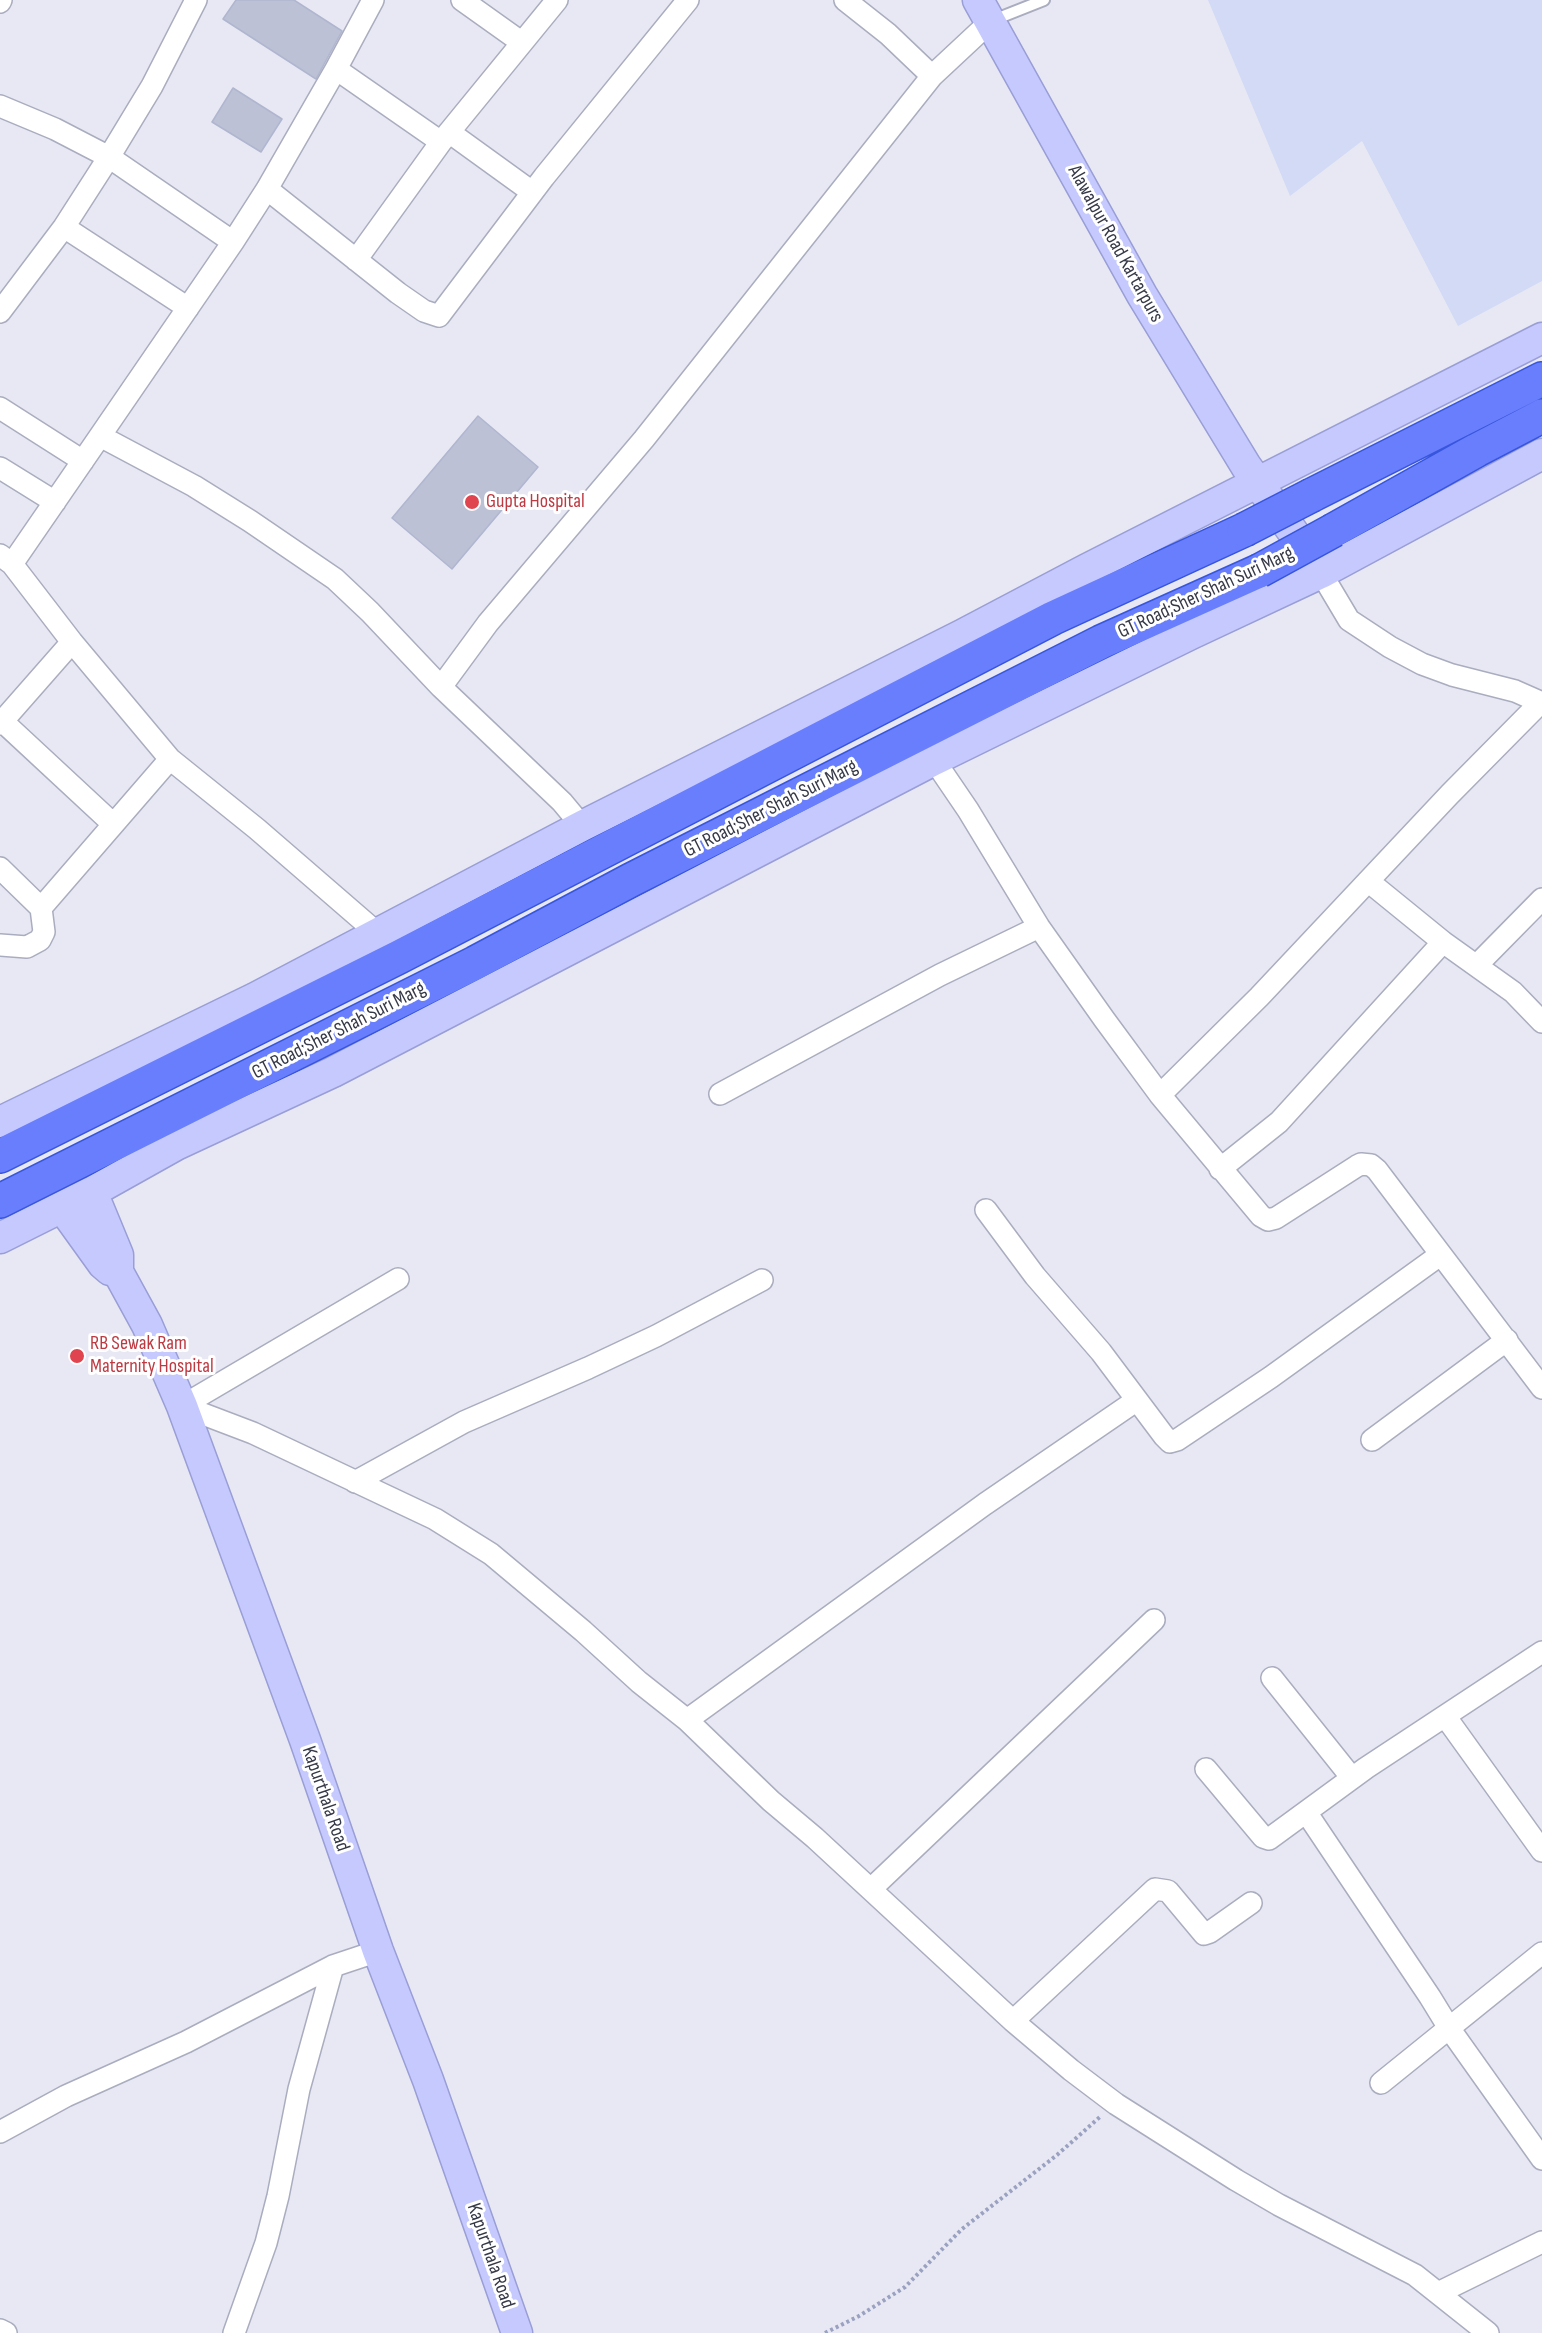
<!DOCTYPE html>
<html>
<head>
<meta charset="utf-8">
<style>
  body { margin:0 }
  canvas { display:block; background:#e7e8f3 }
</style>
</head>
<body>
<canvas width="1542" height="2333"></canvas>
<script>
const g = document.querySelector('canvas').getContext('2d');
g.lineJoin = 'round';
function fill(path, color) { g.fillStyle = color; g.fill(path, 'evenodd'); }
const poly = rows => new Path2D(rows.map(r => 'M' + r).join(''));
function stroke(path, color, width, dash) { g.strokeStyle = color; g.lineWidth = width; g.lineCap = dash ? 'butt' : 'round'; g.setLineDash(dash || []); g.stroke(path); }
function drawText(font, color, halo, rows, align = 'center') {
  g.font = font + ' "Sofia Sans Condensed",sans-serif'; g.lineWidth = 6; g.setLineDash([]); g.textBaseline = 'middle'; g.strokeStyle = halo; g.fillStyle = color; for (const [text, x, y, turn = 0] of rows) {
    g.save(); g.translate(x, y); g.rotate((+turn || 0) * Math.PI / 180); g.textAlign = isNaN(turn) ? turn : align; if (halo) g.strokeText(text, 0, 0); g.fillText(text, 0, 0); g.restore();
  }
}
fill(poly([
  [1208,0,1542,0,1542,281,1458,326,1362,141,1290,196]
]), '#d2daf5');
const building = poly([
  [236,0,294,0,342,31,316,79,223,19,236,0],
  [233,88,282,119,261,152,212,122,233,88],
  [478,416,538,467,452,569,392,518,478,416]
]);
fill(building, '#bcc1d5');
stroke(building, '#b0b6d0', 1.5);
const lane = poly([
  [991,21,1044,0]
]);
const street = poly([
  [462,0,521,42],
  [557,0,441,142,336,69,267,189,233,242,100,436,194,486,250,521,335,579,370,612,441,687,562,802,582,826],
  [845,0,888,34,932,76],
  [0,2,1,0],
  [336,69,373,0],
  [0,106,55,129,109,157,233,242],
  [449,132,532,192],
  [267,189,398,293,424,311,439,316,544,177,688,0],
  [64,227,188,308],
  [356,260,441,142],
  [0,312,64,227,109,157,152,86,196,0],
  [0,408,83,461],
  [0,468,55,502],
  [0,555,12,564,72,642,170,759,257,829,376,932],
  [12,564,100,436],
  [1321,573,1349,620,1390,647,1422,664,1452,675,1515,691,1542,703],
  [441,687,488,623,644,439,932,76,991,21],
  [0,719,112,823],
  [0,724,72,642],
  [934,760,968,810,1039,927,1104,1019,1160,1095,1261,1216,1268,1220,1276,1218,1357,1166,1361,1164,1371,1165,1377,1170,1542,1388],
  [0,868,41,908],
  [1368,881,1443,942,1513,992,1542,1022],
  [0,945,27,947,40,940,44,932,41,908,170,759],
  [1477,965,1542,899],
  [720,1094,940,975,1039,927],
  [1160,1095,1259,997,1450,794,1541,702],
  [1220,1169,1279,1122,1443,942],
  [986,1210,1035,1276,1101,1352,1164,1436,1170,1442,1177,1440,1271,1377,1440,1255],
  [182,1406,253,1433,435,1519,491,1554,583,1631,639,1682,687,1720,771,1801,815,1838,1013,2021,1071,2070,1116,2104,1236,2180,1279,2205,1415,2275,1488,2333],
  [182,1406,398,1279],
  [1372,1440,1507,1340],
  [355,1482,464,1422,588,1368,656,1336,762,1280],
  [1272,1678,1352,1778],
  [1445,1716,1542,1851],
  [687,1720,985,1504,1137,1400],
  [1206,1769,1263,1837,1269,1839,1366,1768,1542,1652],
  [1306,1812,1430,1997,1449,2028,1542,2159],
  [871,1889,1154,1620],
  [1013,2021,1155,1889,1168,1891,1204,1934,1210,1932,1251,1903],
  [1381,2083,1542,1953],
  [0,2132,66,2096,186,2042,333,1966,378,1951],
  [1438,2293,1542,2242],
  [0,2330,6,2333],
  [234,2333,266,2243,278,2196,299,2089,333,1966]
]);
const secondary = poly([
  [978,0,1142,295,1246,466,1317,566],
  [0,1122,255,998,582,826,962,635,1087,569,1542,338],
  [92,1192,118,1255,118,1272,147,1325,182,1406,305,1740,378,1951,428,2080,517,2333],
  [62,1207,103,1264,110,1270,118,1272],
  [0,1238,92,1192,176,1145,333,1072,934,760,1191,634,1321,573,1542,454]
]);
const highway = poly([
  [1312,495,1542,379],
  [1334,530,1477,450,1542,416],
  [0,1156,399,957,1053,618,1244,530],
  [0,1201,475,963,631,880,1101,642,1259,571]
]);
stroke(lane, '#aaadbf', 14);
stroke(street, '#aaadbf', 24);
stroke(secondary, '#999ed6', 33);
stroke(highway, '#3755dd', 36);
stroke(poly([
  [825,2333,859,2316,905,2287,962,2229,1057,2155,1101,2116]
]), '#9ba1c1', 4, [3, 3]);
stroke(lane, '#fff', 10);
stroke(street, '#fff', 21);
stroke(secondary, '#c6c9fe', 30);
stroke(highway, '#687efd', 33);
const highwayBridge = poly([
  [1244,530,1312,495],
  [1259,571,1334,530]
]);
stroke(highwayBridge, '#3755dd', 36, []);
stroke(highwayBridge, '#687efd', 33);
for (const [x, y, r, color] of [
  [472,502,8,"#e0444e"],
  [77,1356,8,"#e0444e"]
]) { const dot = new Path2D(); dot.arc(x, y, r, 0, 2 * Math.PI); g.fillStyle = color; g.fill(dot); stroke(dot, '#fff', 2); }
drawText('20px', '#363947', '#fff', [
  ["Alawalpur Road Kartarpurs",1115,244,61],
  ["GT Road;Sher Shah Suri Marg",1206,593,-25],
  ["GT Road;Sher Shah Suri Marg",771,809,-27],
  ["GT Road;Sher Shah Suri Marg",339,1031,-27],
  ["Kapurthala Road",325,1799,71],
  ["Kapurthala Road",490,2256,71]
]);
drawText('20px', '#be3a42', '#fff', [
  ["Gupta Hospital",486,502],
  ["RB Sewak Ram",90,1344],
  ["Maternity Hospital",90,1367]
], 'left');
</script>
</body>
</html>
